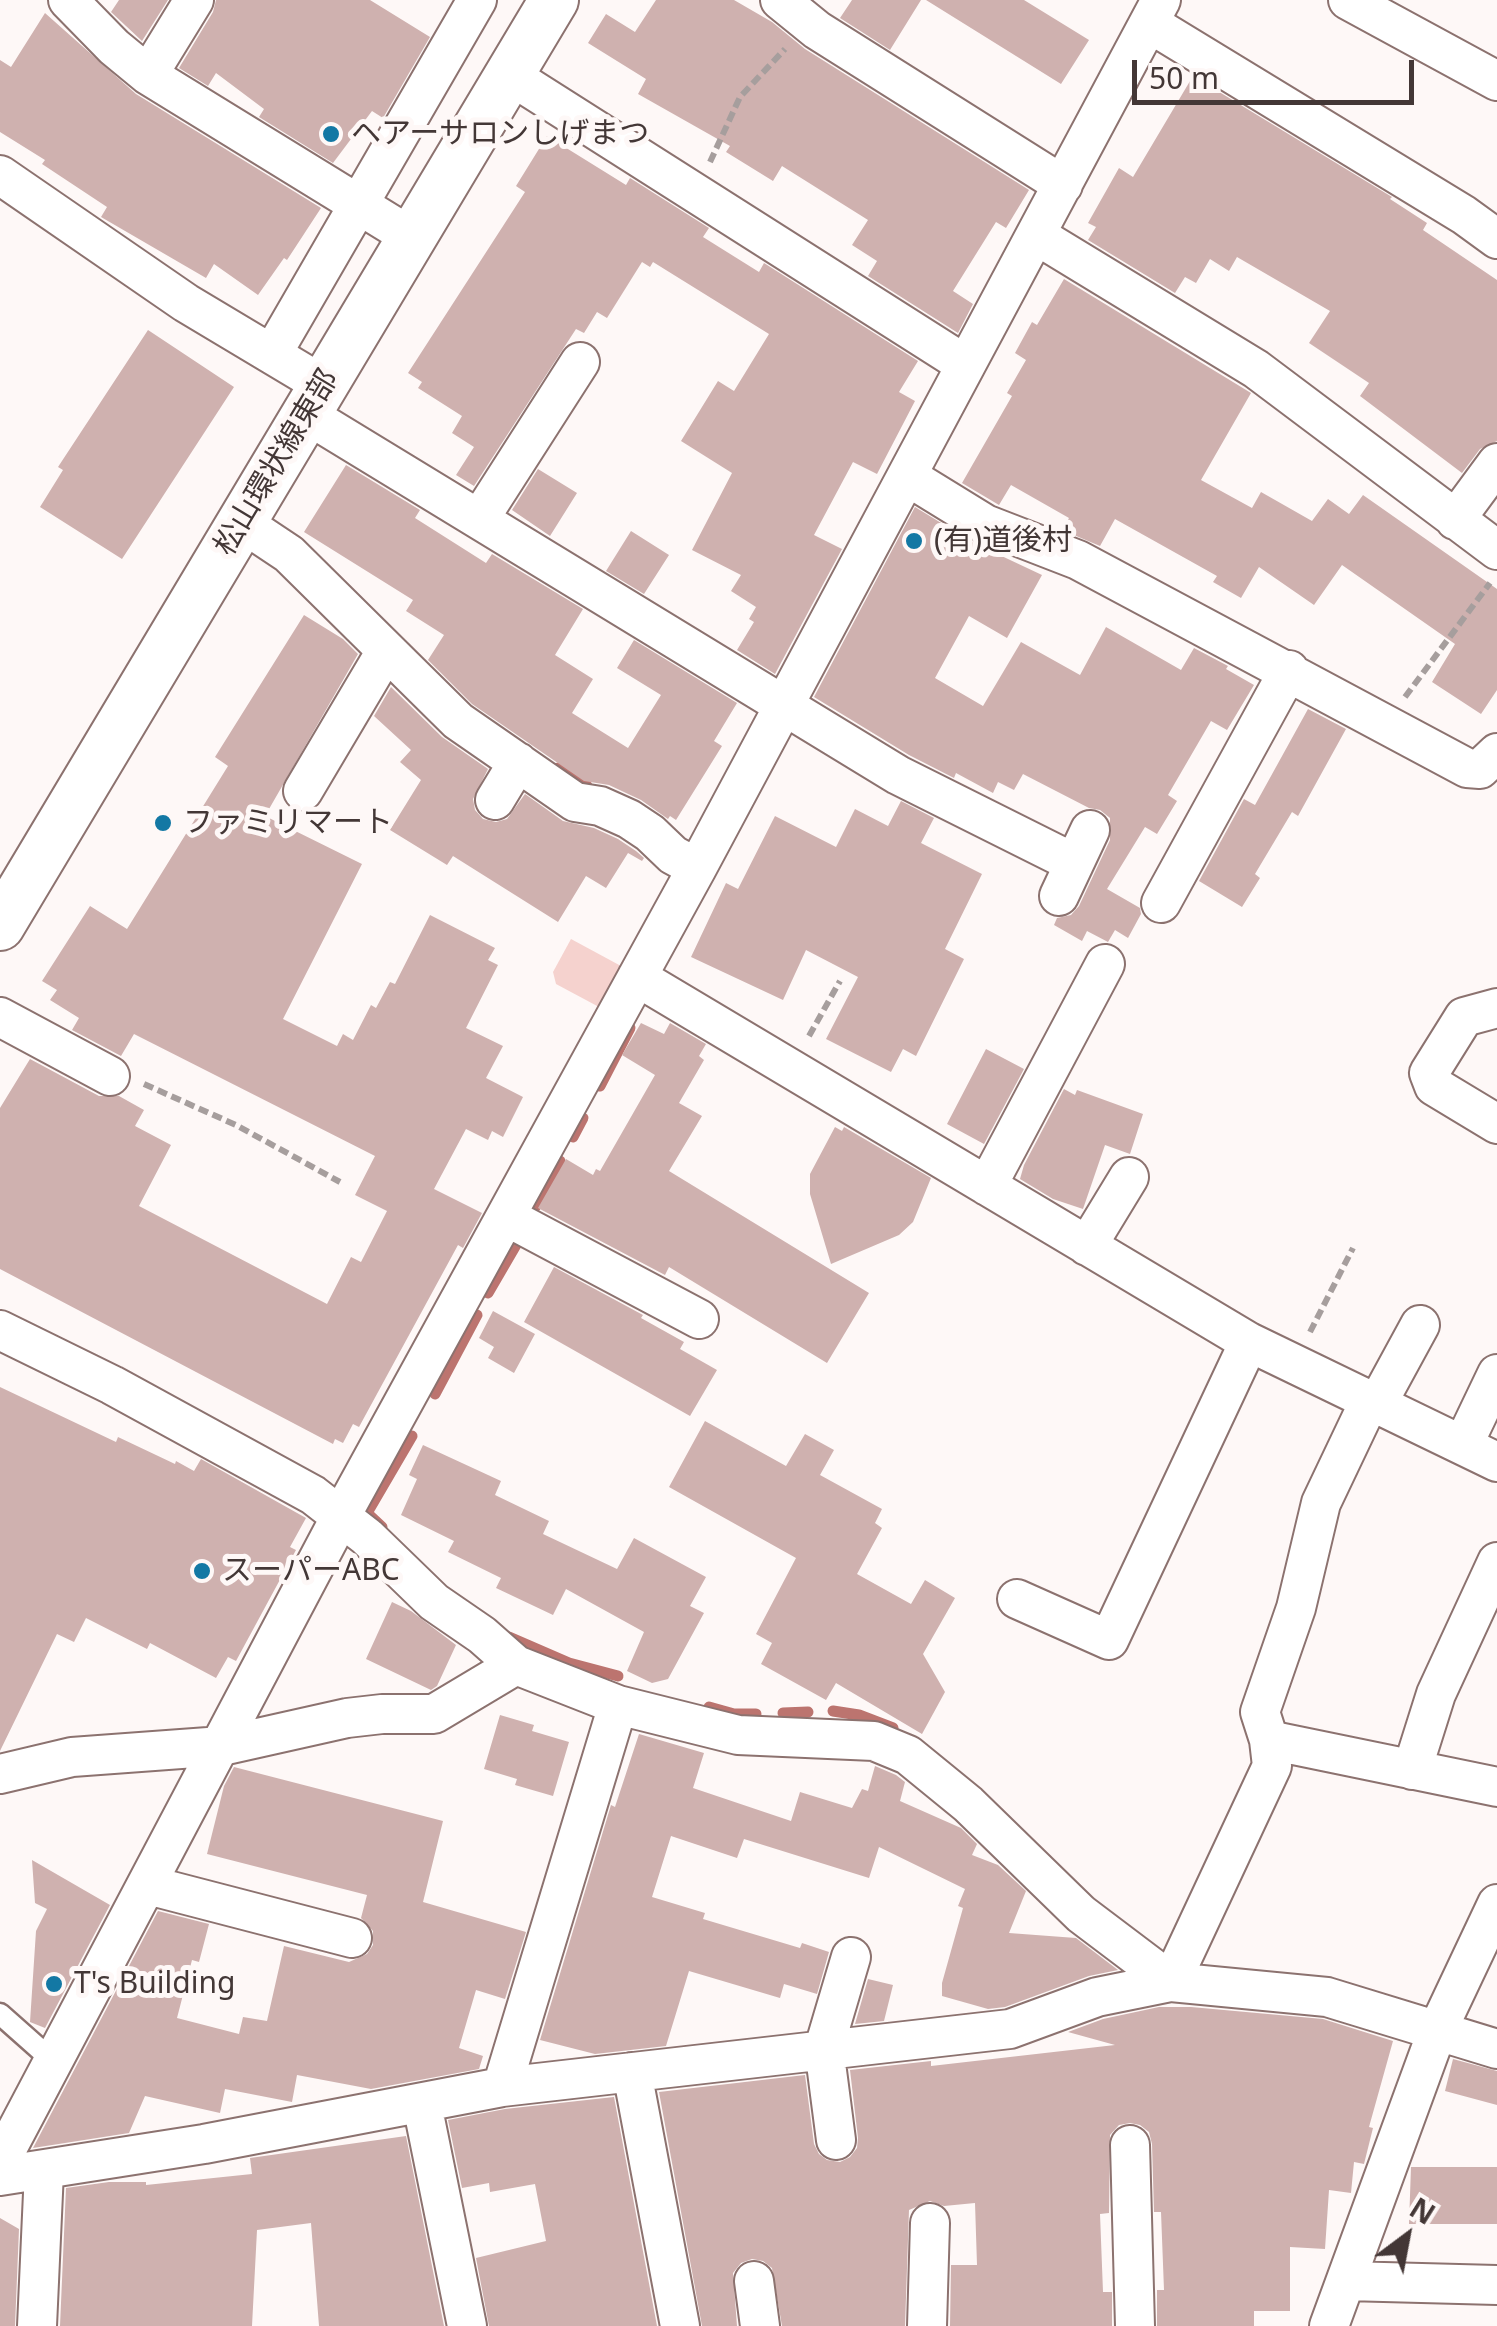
<!DOCTYPE html>
<html>
<head>
<meta charset="utf-8">
<style>
  body { margin:0 }
  #map { position:relative; width:1497px; height:2326px; overflow:hidden; background:#fef8f7; font-family:"Noto Sans",sans-serif }
  canvas { display:block }
  .north { position:absolute; left:1357px; top:2186px; width:100px; height:100px; -webkit-text-stroke:8px #fef8f7; paint-order:stroke; rotate:32deg; font-size:28px; font-weight:700; line-height:40px; text-align:center; color:#433736 }
  .north::after { content:''; display:block; margin:auto; width:35px; height:45px; background:#433736; clip-path:polygon(50% 0,100% 100%,50% 72%,0 100%) }
  .scale { position:absolute; left:1132px; top:60px; width:282px; height:45px; box-sizing:border-box; border:5px solid #433736; border-top:0; padding-left:12px; font-size:30px; line-height:35px; white-space:nowrap; color:#433736; -webkit-text-stroke:8px #fef8f7; paint-order:stroke }
</style>
</head>
<body>
<div id="map">
<canvas width="1497" height="2326"></canvas>
<div class="north">N</div>
<div class="scale">50 m</div>
</div>
<script>
const g = document.querySelector('canvas').getContext('2d');
g.lineJoin = 'round';
function fill(path, color) { g.fillStyle = color; g.fill(path, 'evenodd'); }
const poly = rows => new Path2D(rows.map(r => 'M' + r).join(''));
function stroke(path, color, width, dash) { g.strokeStyle = color; g.lineWidth = width; g.lineCap = dash ? 'butt' : 'round'; g.setLineDash(dash || []); g.stroke(path); }
function drawText(font, color, halo, rows, align = 'center') {
  g.font = font + ' "Noto Sans","Noto Sans JP",sans-serif'; g.lineWidth = 10; g.setLineDash([]); g.textBaseline = 'middle'; g.strokeStyle = halo; g.fillStyle = color; for (const [text, x, y, turn = 0] of rows) {
    g.save(); g.translate(x, y); g.rotate((+turn || 0) * Math.PI / 180); g.textAlign = isNaN(turn) ? turn : align; if (halo) g.strokeText(text, 0, 0); g.fillText(text, 0, 0); g.restore();
  }
}
fill(poly([
  [571,939,621,966,599,1007,556,984,553,972]
]), '#f5d2ce');
stroke(poly([
  [558,768,587,786],
  [600,1086,630,1028],
  [573,1137,583,1118],
  [536,1206,560,1161],
  [488,1293,520,1238],
  [435,1394,477,1315],
  [382,1527,367,1513,412,1436],
  [509,1637,569,1663,618,1676],
  [709,1707,734,1714,756,1714],
  [833,1711,859,1715,893,1728],
  [783,1713,808,1712]
]), '#bc746f', 11);
fill(poly([
  [119,0,168,0,142,41,111,12],
  [216,0,370,0,430,37,383,118,372,111,333,163,259,117,264,109,216,73,208,86,179,68,213,12],
  [656,0,734,0,772,22,805,49,1029,190,1006,228,996,222,953,291,973,304,958,333,868,276,877,261,852,245,868,220,782,166,773,181,726,152,730,146,638,94,646,79,588,43,606,14,635,32],
  [852,0,921,0,890,50,840,18],
  [926,0,1024,0,1089,40,1061,84],
  [45,13,136,94,321,208,287,260,284,258,258,295,214,264,206,278,101,217,107,207,42,164,45,160,0,132,0,60,11,67],
  [1193,76,1392,197,1390,199,1427,223,1423,230,1497,280,1497,441,1480,449,1462,473,1360,396,1369,383,1309,343,1330,311,1237,257,1229,271,1210,259,1196,283,1185,277,1175,293,1088,240,1096,227,1088,223,1119,168,1133,177],
  [547,136,626,185,630,178,709,228,703,237,759,272,764,263,918,361,899,392,915,401,877,474,853,462,814,535,842,549,775,674,737,650,754,622,749,619,756,607,731,591,741,575,692,550,732,473,681,441,718,381,734,391,769,334,653,262,650,267,642,262,607,318,597,312,584,333,576,329,474,486,456,475,474,447,452,433,462,416,418,388,422,382,408,373,525,192,516,186],
  [1064,279,1251,393,1201,480,1252,508,1261,492,1312,521,1328,499,1349,514,1363,495,1497,589,1497,690,1481,714,1432,682,1455,644,1342,565,1314,605,1259,567,1241,598,1213,582,1217,576,1115,519,1100,546,1062,530,1069,518,1011,485,999,505,962,483,1012,396,1007,393,1026,360,1015,353,1032,322,1037,325],
  [148,330,234,387,122,559,40,507,63,470,58,467],
  [346,465,420,510,415,518,486,563,492,554,583,609,555,655,593,679,572,713,628,748,661,695,617,668,634,640,737,703,714,741,722,746,676,820,670,816,668,819,641,800,609,785,584,781,472,704,428,660,444,635,406,611,413,600,304,532],
  [538,469,577,493,550,536,512,510],
  [915,507,974,543,1042,575,1007,638,969,616,935,678,983,706,1021,642,1080,675,1106,627,1181,670,1194,648,1228,666,1226,669,1254,685,1227,730,1211,721,1168,795,1177,801,1157,834,1145,827,1107,889,1140,908,1141,914,1128,938,1115,930,1108,942,1087,931,1082,941,1054,925,1057,918,1071,915,1079,906,1110,840,1110,818,1100,810,1089,808,1023,774,1014,790,998,782,993,793,956,773,954,778,909,755,814,697],
  [631,531,669,555,644,594,606,571],
  [304,615,343,639,358,654,265,816,362,864,283,1019,337,1046,343,1034,353,1040,371,1005,376,1008,390,982,395,984,430,915,495,948,488,960,498,965,466,1028,503,1046,486,1078,523,1097,503,1137,492,1131,488,1140,466,1129,434,1189,482,1213,463,1248,458,1245,359,1427,353,1424,343,1443,335,1439,333,1444,0,1269,0,1108,30,1059,99,1096,119,1096,144,1110,135,1126,171,1145,139,1206,327,1304,351,1257,361,1262,387,1211,355,1195,375,1156,134,1034,121,1056,72,1030,79,1018,50,1000,57,990,42,981,90,906,127,929,228,766,215,757],
  [391,687,442,737,488,769,473,799,475,810,483,819,496,822,507,819,525,794,563,821,594,828,618,839,636,851,644,858,642,861,628,853,606,888,586,876,558,922,453,856,447,865,390,830,421,780,400,762,411,750,374,716],
  [1308,709,1346,729,1298,816,1292,812,1255,874,1260,878,1242,907,1199,881,1244,799,1255,805],
  [901,801,934,818,921,843,982,874,945,949,964,959,916,1056,903,1049,891,1072,826,1039,858,977,806,950,783,1000,691,957,726,883,738,889,775,816,836,847,855,809,888,826],
  [641,1023,664,1034,670,1023,706,1044,699,1056,704,1060,679,1103,702,1116,669,1171,869,1293,827,1363,669,1267,665,1275,538,1208,566,1159,593,1175,596,1169,600,1171,655,1075,622,1055],
  [986,1049,1024,1069,984,1144,947,1124],
  [1064,1089,1075,1095,1077,1090,1143,1114,1130,1154,1105,1145,1083,1209,1053,1199,1020,1179,1024,1165],
  [835,1127,842,1131,844,1127,931,1178,913,1222,899,1235,831,1264,810,1194,810,1174],
  [554,1267,643,1315,641,1318,684,1342,680,1349,717,1370,690,1416,524,1322],
  [493,1311,535,1334,514,1373,488,1358,494,1347,479,1338],
  [0,1387,116,1442,118,1437,175,1464,176,1461,194,1471,201,1459,306,1518,290,1547,296,1550,236,1661,228,1657,216,1678,150,1643,147,1649,86,1618,74,1642,57,1634,0,1751],
  [705,1421,786,1466,805,1434,834,1450,820,1475,882,1509,875,1523,882,1528,857,1574,911,1604,925,1580,955,1598,923,1654,945,1692,922,1734,836,1683,826,1700,761,1664,772,1643,756,1634,796,1558,669,1487],
  [423,1445,501,1481,495,1495,549,1521,543,1534,617,1569,634,1538,706,1577,690,1606,704,1613,668,1679,652,1683,627,1671,644,1632,566,1589,553,1615,496,1588,501,1578,448,1552,454,1541,401,1515,417,1479,409,1475],
  [392,1602,411,1611,456,1645,437,1686,431,1690,366,1659],
  [500,1715,534,1725,532,1731,569,1742,553,1796,515,1785,517,1779,484,1769],
  [639,1734,704,1753,693,1788,791,1821,800,1792,852,1808,862,1789,868,1791,875,1766,896,1775,905,1782,900,1801,961,1828,977,1844,972,1855,998,1865,1026,1891,1009,1933,1076,1938,1118,1970,1089,1976,1005,2007,988,2009,942,1996,942,1983,963,1908,958,1906,965,1889,879,1847,869,1878,744,1839,737,1858,671,1836,652,1897,705,1913,703,1919,800,1948,802,1943,829,1952,817,1994,784,1984,780,1998,689,1971,666,2046,595,2054,540,2040,611,1805,615,1807],
  [234,1767,443,1821,423,1902,526,1932,505,1999,476,1990,459,2048,483,2056,479,2069,371,2089,297,2075,292,2102,225,2089,220,2113,145,2096,129,2133,33,2148,158,1911,209,1924,199,1962,192,1960,177,2018,239,2034,243,2017,267,2021,284,1946,349,1962,367,1954,373,1945,373,1931,361,1918,367,1895,207,1854,224,1786],
  [32,1860,110,1905,45,2028,30,2022,36,1931,47,1909,35,1903],
  [868,1979,893,1985,884,2021,855,2024],
  [1159,2007,1191,2007,1323,2019,1393,2041,1369,2127,1373,2128,1364,2164,1354,2162,1351,2193,1329,2190,1325,2249,1290,2247,1290,2311,1254,2311,1254,2326,1157,2326,1157,2290,1164,2290,1161,2212,1154,2212,1152,2144,1149,2132,1140,2125,1130,2123,1119,2125,1110,2135,1109,2213,1100,2214,1103,2292,1112,2292,1112,2326,950,2326,951,2265,977,2265,975,2203,944,2206,930,2201,909,2210,905,2326,782,2326,772,2268,763,2261,752,2259,741,2263,733,2273,737,2326,702,2326,659,2092,805,2075,814,2144,819,2154,827,2160,840,2162,850,2157,857,2148,858,2138,850,2070,931,2061,931,2066,1115,2045,1068,2032,1103,2019],
  [1453,2059,1497,2071,1497,2105,1445,2091],
  [614,2097,657,2326,489,2326,476,2258,546,2241,535,2184,490,2192,489,2183,462,2188,448,2120,505,2109],
  [406,2136,444,2326,319,2326,311,2223,257,2230,252,2326,60,2326,66,2188,109,2182,146,2182,146,2185,252,2174,250,2158],
  [1411,2167,1497,2167,1497,2224,1409,2224],
  [0,2218,19,2229,15,2326,0,2326]
]), '#cfb1af');
const service = poly([
  [0,2014,53,2061]
]);
const minor = poly([
  [68,0,114,47,148,75,413,238],
  [780,0,817,30,1063,185],
  [1348,0,1497,81],
  [1149,23,1464,215,1497,239],
  [508,74,966,365],
  [148,75,194,0],
  [0,175,186,303,323,385],
  [1036,235,1256,369,1497,550],
  [272,354,477,0],
  [306,414,898,775,1074,863],
  [907,476,985,524,1078,560,1467,768,1480,769,1497,753],
  [480,518,580,362],
  [1455,520,1497,463],
  [241,522,289,554,458,721,575,802,600,806,629,819,650,833,673,855,697,868],
  [303,791,386,651],
  [495,800,518,762],
  [1059,896,1090,830],
  [1161,903,1289,670],
  [637,977,1249,1342,1497,1462],
  [1497,1008,1464,1017,1429,1073,1434,1086,1497,1124],
  [0,1017,110,1076],
  [987,1186,1105,964],
  [507,1217,699,1319],
  [1087,1246,1129,1177],
  [0,1330,112,1385,313,1495,367,1537,434,1602,482,1635,516,1665,618,1705,738,1735,874,1741,908,1755,968,1804,1081,1914,1171,1982],
  [1377,1404,1420,1325],
  [1463,1445,1497,1374],
  [1017,1599,1109,1640,1249,1342],
  [1269,1740,1497,1787],
  [1412,1770,1436,1694,1497,1562],
  [0,1774,72,1757,222,1746,347,1718,382,1714,434,1714,516,1665],
  [148,1885,352,1938],
  [1171,1982,1272,1766,1269,1740,1260,1712,1296,1608,1321,1503,1370,1400],
  [632,2072,680,2326],
  [502,2087,618,1705],
  [422,2104,467,2326],
  [836,2140,824,2048,851,1957],
  [1130,2145,1135,2326],
  [0,2162,341,1516,697,868,1161,0],
  [0,2176,204,2144,502,2087,1010,2029,1097,1997,1171,1982,1327,1997,1497,2049],
  [754,2281,760,2326],
  [1346,2281,1497,2285],
  [37,2326,44,2171],
  [927,2326,930,2223],
  [1329,2326,1438,2029,1497,1904]
]);
const tertiary = poly([
  [0,926,554,0]
]);
stroke(service, '#8c726f', 25);
stroke(minor, '#8c726f', 42);
stroke(tertiary, '#8c726f', 52);
stroke(poly([
  [710,162,740,97,785,49],
  [1405,697,1490,583],
  [809,1036,840,981],
  [144,1084,236,1125,340,1182],
  [1310,1332,1353,1248]
]), '#a69e9d', 6, [10, 5]);
stroke(service, '#fff', 20);
stroke(minor, '#fff', 38);
stroke(tertiary, '#fff', 48);
for (const [x, y, r, color] of [
  [331,134,10,"#1378a4"],
  [914,541,10,"#1378a4"],
  [163,823,10,"#1378a4"],
  [202,1571,10,"#1378a4"],
  [54,1984,10,"#1378a4"]
]) { const dot = new Path2D(); dot.arc(x, y, r, 0, 2 * Math.PI); g.fillStyle = color; g.fill(dot); stroke(dot, '#fef8f7', 4); }
drawText('30px', '#433736', '#fef8f7', [
  ["ヘアーサロンしげまつ",351,134],
  ["(有)道後村",934,541],
  ["ファミリマート",183,823],
  ["スーパーABC",222,1571],
  ["T's Building",74,1984]
], 'left');
drawText('30px', '#433736', '#fef8f7', [
  ["松山環状線東部",277,463,-59]
]);
</script>
</body>
</html>
